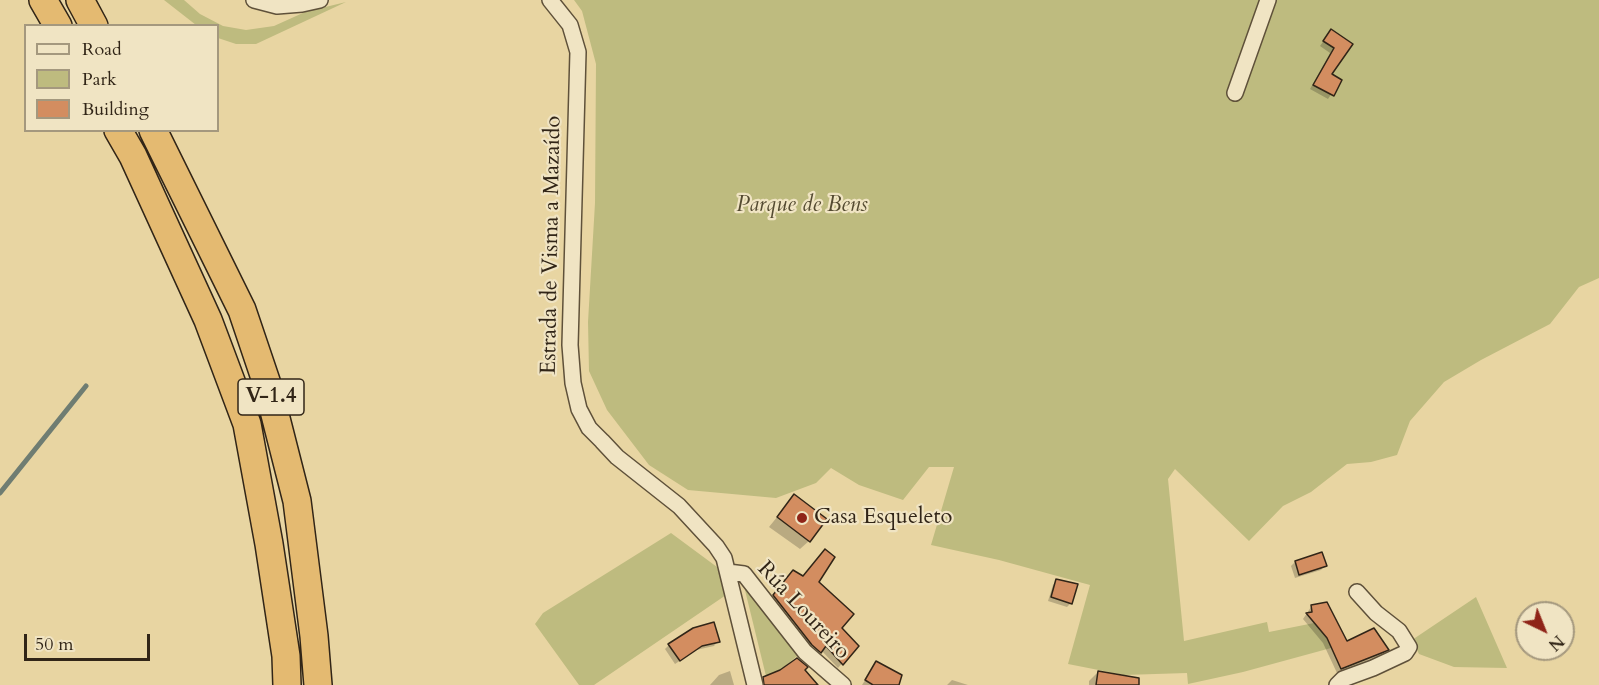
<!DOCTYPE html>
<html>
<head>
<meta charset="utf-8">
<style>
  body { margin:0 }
  #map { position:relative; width:1599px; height:685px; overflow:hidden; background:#e8d5a2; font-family:Cardo,serif }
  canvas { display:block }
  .legend { position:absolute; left:24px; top:24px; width:195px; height:108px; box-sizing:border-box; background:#f0e4c3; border:2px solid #a4987e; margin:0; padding:8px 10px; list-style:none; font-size:18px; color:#312517 }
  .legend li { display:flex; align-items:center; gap:12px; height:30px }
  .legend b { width:30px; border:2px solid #a4987e }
  .north { position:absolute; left:1515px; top:601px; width:60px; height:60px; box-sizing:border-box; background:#f0e4c3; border:2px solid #a4987e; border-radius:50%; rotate:137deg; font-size:16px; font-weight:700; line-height:24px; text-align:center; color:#312517 }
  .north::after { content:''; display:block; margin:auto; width:21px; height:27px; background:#8f2418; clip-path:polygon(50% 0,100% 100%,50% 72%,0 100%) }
  .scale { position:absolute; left:24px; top:634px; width:126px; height:27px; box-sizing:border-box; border:3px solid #312517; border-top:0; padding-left:8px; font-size:18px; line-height:21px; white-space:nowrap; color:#312517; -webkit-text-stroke:4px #f0e4c3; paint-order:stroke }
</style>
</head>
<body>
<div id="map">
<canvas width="1599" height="685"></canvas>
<ul class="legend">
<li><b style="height:8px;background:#f0e4c3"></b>Road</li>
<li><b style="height:16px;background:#bebb7f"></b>Park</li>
<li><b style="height:16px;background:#d38d60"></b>Building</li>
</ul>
<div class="north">N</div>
<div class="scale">50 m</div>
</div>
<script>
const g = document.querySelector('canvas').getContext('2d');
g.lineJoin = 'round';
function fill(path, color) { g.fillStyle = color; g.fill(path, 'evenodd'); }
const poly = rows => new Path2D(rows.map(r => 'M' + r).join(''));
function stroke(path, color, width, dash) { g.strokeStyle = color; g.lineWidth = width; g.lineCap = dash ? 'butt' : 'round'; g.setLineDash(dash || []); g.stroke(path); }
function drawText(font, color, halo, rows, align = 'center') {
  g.font = font + ' Cardo,serif'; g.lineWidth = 4.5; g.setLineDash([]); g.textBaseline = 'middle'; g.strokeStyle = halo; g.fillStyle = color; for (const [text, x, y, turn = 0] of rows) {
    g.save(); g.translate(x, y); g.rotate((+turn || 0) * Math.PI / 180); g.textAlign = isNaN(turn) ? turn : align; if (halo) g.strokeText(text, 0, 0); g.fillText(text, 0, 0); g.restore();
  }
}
fill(poly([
  [164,0,184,0,200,14,223,26,246,30,274,26,305,12,346,2,256,44,236,44,218,38,218,26,196,25],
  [574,0,1599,0,1599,278,1579,287,1550,324,1481,360,1444,382,1410,421,1397,455,1371,462,1347,464,1311,492,1283,506,1249,541,1175,469,1168,479,1184,641,1267,622,1269,632,1314,623,1328,639,1331,648,1243,672,1188,684,1187,673,1124,675,1068,664,1090,585,999,560,931,545,954,467,929,467,903,500,859,485,831,468,816,483,776,498,688,490,649,465,607,410,589,371,588,322,595,203,596,64,582,11],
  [671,533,717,567,726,595,594,685,579,685,535,624,543,613],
  [743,582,801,653,780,670,766,676],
  [1476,597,1507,668,1454,667,1419,654,1412,640]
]), '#bebb7f');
fill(poly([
  [1327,36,1351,45,1329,75,1340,81,1328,99,1310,89,1330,53,1320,46],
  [794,496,809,541,800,549,769,527],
  [1295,562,1325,565,1321,570,1295,578,1291,566],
  [789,577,817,582,840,628,857,646,838,668,821,650,815,656,769,600],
  [1057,580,1071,603,1067,607,1048,601,1053,585],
  [1311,607,1346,643,1387,650,1383,654,1337,673,1323,643,1303,619],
  [718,641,714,646,696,650,675,664,665,649,669,645],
  [876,663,897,685,862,685],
  [730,671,734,685,710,685,719,675],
  [1098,672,1122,685,1089,685,1089,681],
  [952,680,968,685,947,685]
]), '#0003');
stroke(poly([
  [0,493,86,386]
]), '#6f7d72', 5);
const building = poly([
  [1331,29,1353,44,1332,74,1342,80,1334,96,1313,85,1334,48,1323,41,1331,29],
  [794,494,827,519,810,542,777,517,794,494],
  [825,549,835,557,819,582,854,614,842,628,859,646,843,665,826,646,821,653,812,645,773,595,793,570,803,576,825,549],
  [1322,552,1327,566,1299,575,1295,561,1322,552],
  [1056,579,1078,584,1072,604,1051,597,1056,579],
  [1327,602,1347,641,1374,628,1389,650,1341,669,1327,638,1306,613,1312,612,1311,605,1327,602],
  [714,622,720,642,702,646,680,661,668,644,693,628,714,622],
  [797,658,808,667,805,670,818,685,764,685,763,677,780,670,797,658],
  [876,661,902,675,899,685,873,685,865,680,876,661],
  [1098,671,1139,678,1139,685,1096,685,1098,671]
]);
fill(building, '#d38d60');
stroke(building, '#312517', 1.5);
const street = poly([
  [254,0,277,6,302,4,320,0],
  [550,0,570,25,578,52,570,345,573,383,579,409,589,428,602,441,617,457,679,506,716,546,724,558,755,685],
  [1235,93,1268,0],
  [728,572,744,574,805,652,843,685],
  [1337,685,1343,679,1373,668,1405,653,1409,647,1399,631,1376,613,1357,592]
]);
const highway = poly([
  [43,0,58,26],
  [80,0,94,26],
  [118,130,133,156,208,320,247,424,269,544,286,656,287,685],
  [153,130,242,310,268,387,297,501,314,636,318,685]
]);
stroke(street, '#5f513a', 18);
stroke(highway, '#312517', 30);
stroke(street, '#f0e4c3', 15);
stroke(highway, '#e4ba71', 27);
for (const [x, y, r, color] of [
  [802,518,6,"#8f2418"]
]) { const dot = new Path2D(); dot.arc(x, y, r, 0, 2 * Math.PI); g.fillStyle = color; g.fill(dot); stroke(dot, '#f0e4c3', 2); }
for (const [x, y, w] of [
  [271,397,66]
]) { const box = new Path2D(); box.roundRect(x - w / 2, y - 18, w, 36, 4.5); g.fillStyle = '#f0e4c3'; g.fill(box); stroke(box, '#312517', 1.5); }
drawText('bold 21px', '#312517', null, [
  ["V-1.4",271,397]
]);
drawText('italic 22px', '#544a31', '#f0e4c3', [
  ["Parque de Bens",802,206]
]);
drawText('22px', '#312517', '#f0e4c3', [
  ["Estrada de Visma a Mazaído",552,245,-89],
  ["Rúa Loureiro",803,611,47]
]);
drawText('22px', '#312517', '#f0e4c3', [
  ["Casa Esqueleto",814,518]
], 'left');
</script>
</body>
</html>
